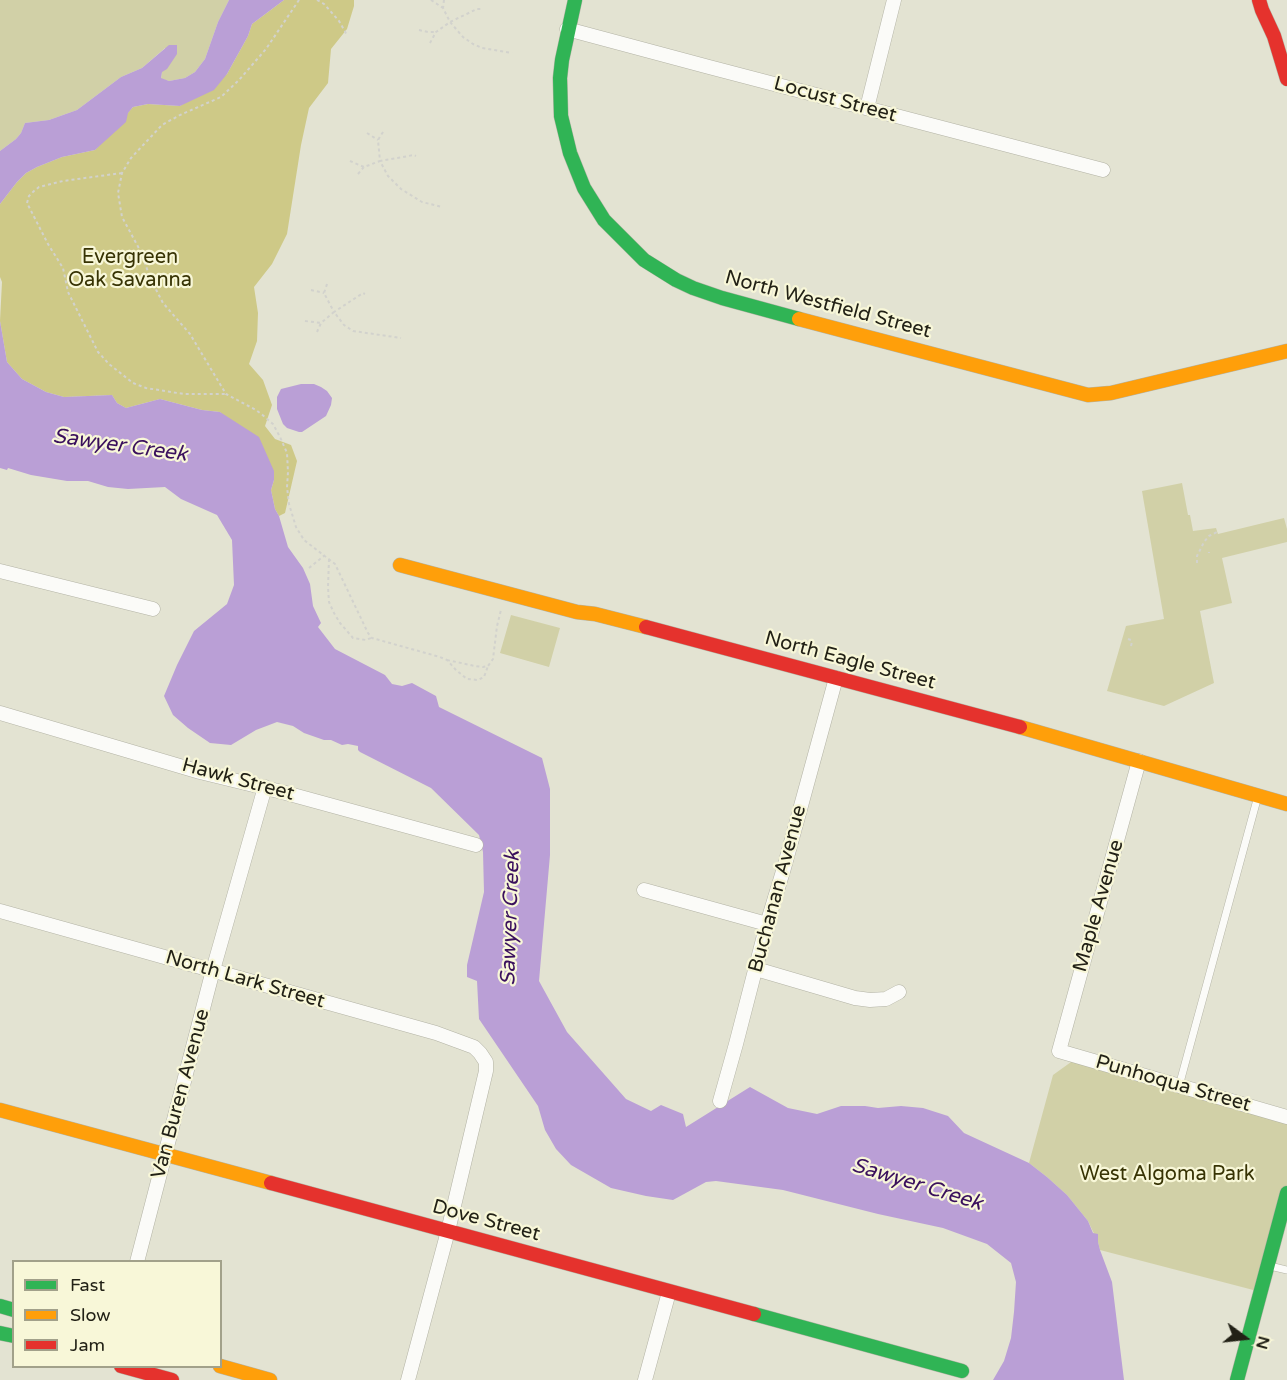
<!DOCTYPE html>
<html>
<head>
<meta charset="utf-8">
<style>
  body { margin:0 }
  #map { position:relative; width:1287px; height:1380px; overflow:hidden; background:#e3e3d2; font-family:"Varela Round",sans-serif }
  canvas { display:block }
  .legend { position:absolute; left:12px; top:1260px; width:210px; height:108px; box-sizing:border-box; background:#f8f7d8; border:2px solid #a2a18a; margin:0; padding:8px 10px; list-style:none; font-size:18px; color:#222116 }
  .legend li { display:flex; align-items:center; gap:12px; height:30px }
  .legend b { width:30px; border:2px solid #a2a18a }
  .north { position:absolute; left:1215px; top:1308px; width:60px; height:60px; -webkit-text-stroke:4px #f8f7d8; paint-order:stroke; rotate:105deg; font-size:16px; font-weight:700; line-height:24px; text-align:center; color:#222116 }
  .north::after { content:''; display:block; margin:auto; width:21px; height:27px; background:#222116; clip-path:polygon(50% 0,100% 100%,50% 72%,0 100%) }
</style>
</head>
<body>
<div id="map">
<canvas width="1287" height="1380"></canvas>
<ul class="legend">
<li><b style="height:8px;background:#30b455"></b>Fast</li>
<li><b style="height:8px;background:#ff9f0a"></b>Slow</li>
<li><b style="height:8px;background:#e5322d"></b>Jam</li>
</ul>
<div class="north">N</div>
</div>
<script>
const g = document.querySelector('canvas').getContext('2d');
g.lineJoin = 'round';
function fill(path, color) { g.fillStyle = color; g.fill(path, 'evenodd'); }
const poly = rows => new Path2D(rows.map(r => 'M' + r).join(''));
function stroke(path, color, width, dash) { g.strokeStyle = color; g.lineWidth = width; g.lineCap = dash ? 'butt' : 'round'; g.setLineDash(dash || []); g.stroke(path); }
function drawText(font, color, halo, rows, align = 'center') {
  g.font = font + ' "Varela Round",sans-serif'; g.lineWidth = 4.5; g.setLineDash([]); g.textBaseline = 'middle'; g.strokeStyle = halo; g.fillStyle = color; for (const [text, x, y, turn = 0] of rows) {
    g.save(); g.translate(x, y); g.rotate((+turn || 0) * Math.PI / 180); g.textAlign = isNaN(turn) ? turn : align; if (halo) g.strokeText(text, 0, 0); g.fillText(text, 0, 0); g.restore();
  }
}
fill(poly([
  [0,0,229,0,218,22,205,59,195,72,185,78,169,81,161,79,165,48,142,68,121,77,77,110,49,120,25,123,21,133,16,139,0,151],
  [1182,483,1188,515,1190,515,1193,531,1216,528,1218,534,1284,518,1287,529,1287,542,1222,558,1232,603,1200,611,1214,683,1164,706,1107,691,1126,626,1164,619,1142,491],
  [511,615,560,628,549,667,500,653],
  [1078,1057,1287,1117,1287,1193,1261,1292,1100,1250,1098,1242,1088,1221,1067,1195,1047,1177,1029,1163,1053,1075]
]), '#d1d0a7');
fill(poly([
  [284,0,354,0,354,6,347,29,331,49,328,83,309,108,301,145,287,234,272,264,254,287,258,313,257,341,249,364,263,380,272,405,265,426,275,439,291,445,297,461,285,513,279,516,275,509,271,490,274,480,220,412,202,410,160,399,126,408,117,403,112,395,64,397,46,392,22,379,7,362,0,321,2,282,0,277,0,204,17,182,26,173,37,167,62,157,95,150,133,107,148,104,180,106,227,74,248,36,252,24]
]), '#cec987');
fill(poly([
  [229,0,284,0,252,24,248,36,227,74,214,90,180,106,148,104,133,107,128,113,126,122,95,150,62,157,37,167,26,173,17,182,0,204,0,151,16,139,21,133,25,123,49,120,77,110,121,77,142,68,169,45,177,45,177,54,167,69,162,72,161,78,169,81,185,78,195,72,205,59,218,22],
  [0,321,7,362,22,379,46,392,64,397,112,395,117,403,126,408,160,399,202,410,220,412,259,437,274,471,274,480,271,490,275,509,279,516,288,547,303,568,310,584,313,606,321,623,318,627,335,649,385,675,392,684,402,686,412,683,436,696,439,707,542,758,550,789,550,855,539,981,567,1032,626,1099,651,1111,661,1105,683,1114,686,1127,750,1087,788,1108,817,1114,841,1106,865,1106,878,1108,901,1106,923,1108,948,1116,964,1133,1029,1163,1047,1177,1067,1195,1088,1221,1093,1233,1098,1234,1098,1242,1100,1250,1112,1282,1124,1380,993,1380,1004,1361,1011,1338,1014,1312,1016,1282,1011,1263,987,1244,943,1228,878,1214,783,1190,716,1181,706,1182,673,1200,646,1196,611,1188,571,1165,556,1149,545,1130,538,1106,479,1019,477,981,467,977,467,965,484,892,483,852,479,835,431,788,360,752,358,750,358,746,348,744,342,745,331,740,324,740,304,733,293,726,277,722,256,730,231,745,210,743,188,728,173,715,164,696,177,665,194,631,227,604,234,585,232,540,217,515,181,499,165,487,128,489,108,487,88,481,67,481,31,475,8,468,7,470,0,468],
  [301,384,314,384,321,387,327,391,332,398,331,405,326,416,302,432,299,432,287,428,283,424,277,409,277,397,281,389]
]), '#ba9fd6');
const lane = poly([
  [1179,1086,1258,796],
  [1270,1266,1287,1270]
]);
const street = poly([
  [567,29,709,67,1103,170],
  [867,108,894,0],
  [0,571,153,609],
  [0,713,200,772,282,792,476,845],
  [1139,761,1059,1051,1287,1117],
  [644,890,767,924],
  [0,911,436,1033,474,1047,480,1053,486,1062,486,1071,448,1231,408,1380],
  [756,969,855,998,870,1000,886,999,899,992],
  [720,1101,736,1044,767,924,784,868,836,678],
  [137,1262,213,970,265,787],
  [645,1380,669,1292]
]);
const fast = poly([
  [575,0,562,60,560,78,561,116,570,153,584,188,604,220,644,260,676,280,693,288,722,298,799,319],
  [0,1306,14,1310],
  [754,1314,962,1371],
  [0,1333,14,1336],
  [1237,1380,1287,1193]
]);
const slow = poly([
  [799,319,1088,395,1111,393,1287,351],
  [400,565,577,612,595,614,646,627],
  [1020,727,1287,804],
  [0,1110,271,1183],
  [220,1366,270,1380]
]);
const jam = poly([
  [1259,0,1262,10,1274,36,1287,79],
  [646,627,1020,727],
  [271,1183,754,1314],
  [121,1366,172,1380]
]);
stroke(lane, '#b3b3a5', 8);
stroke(street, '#b3b3a5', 15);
stroke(fast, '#b3b3a5', 15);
stroke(slow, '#b3b3a5', 15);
stroke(jam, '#b3b3a5', 15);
stroke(poly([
  [299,0,266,49,239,80,221,97,180,115,162,125,131,158,122,173,118,193,122,217,142,254,150,278,163,303,190,334,226,394,256,410,265,417,273,424,280,437,287,453,288,472,287,487,289,504,296,527,304,540,335,564,368,633,372,638,440,657,447,660,456,670,467,679,478,680,484,677,488,666],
  [317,0,324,4,339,21,347,35],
  [431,0,443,8],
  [444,0,443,8,450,22,477,9,481,9],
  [419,30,428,32,436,32],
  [430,43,436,32,450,22,463,37,473,44,482,48,512,53],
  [383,132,378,140,380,161,414,155,416,156],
  [367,133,378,140],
  [350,161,364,167],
  [122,173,63,181,39,187,34,191,29,196,27,203,48,244,63,268,68,292,98,352,109,364,133,383,146,388,184,394,225,394],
  [358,174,364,167,380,161,388,176,401,189,422,202,442,207],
  [327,284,324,293,334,312,363,293,365,294],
  [311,290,324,293],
  [305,321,321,323],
  [317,332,321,323,334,312,344,325,353,331,401,338],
  [1209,553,1209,552],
  [329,559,328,587,329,602,334,613,340,623,353,638,366,640,371,638],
  [1197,563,1197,556,1204,542,1209,536,1217,532],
  [309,568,325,555],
  [1128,639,1131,640],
  [1131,646,1132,642],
  [447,660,475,666,483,667,488,666,493,659,497,626,501,610]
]), '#d2d2cd', 2, [3, 3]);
stroke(lane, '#fbfbf8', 7);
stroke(street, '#fbfbf8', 14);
stroke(fast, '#30b455', 14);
stroke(slow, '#ff9f0a', 14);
stroke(jam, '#e5322d', 14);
drawText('20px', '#222116', '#f8f7d8', [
  ["Locust Street",835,100,15],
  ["North Westfield Street",828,305,15],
  ["North Eagle Street",850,661,15],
  ["Hawk Street",238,780,15],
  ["Buchanan Avenue",778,889,-75],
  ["Maple Avenue",1099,906,-74],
  ["North Lark Street",245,980,16],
  ["Punhoqua Street",1173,1084,16],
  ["Van Buren Avenue",181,1094,-75],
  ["Dove Street",486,1221,15]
]);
drawText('20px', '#373304', '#f8f7d8', [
  ["Evergreen",130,258],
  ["Oak Savanna",130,281],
  ["West Algoma Park",1167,1175]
]);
drawText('italic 21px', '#3a105d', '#f8f7d8', [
  ["Sawyer Creek",120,446,8],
  ["Sawyer Creek",511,918,-88],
  ["Sawyer Creek",917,1185,17]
]);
</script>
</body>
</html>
